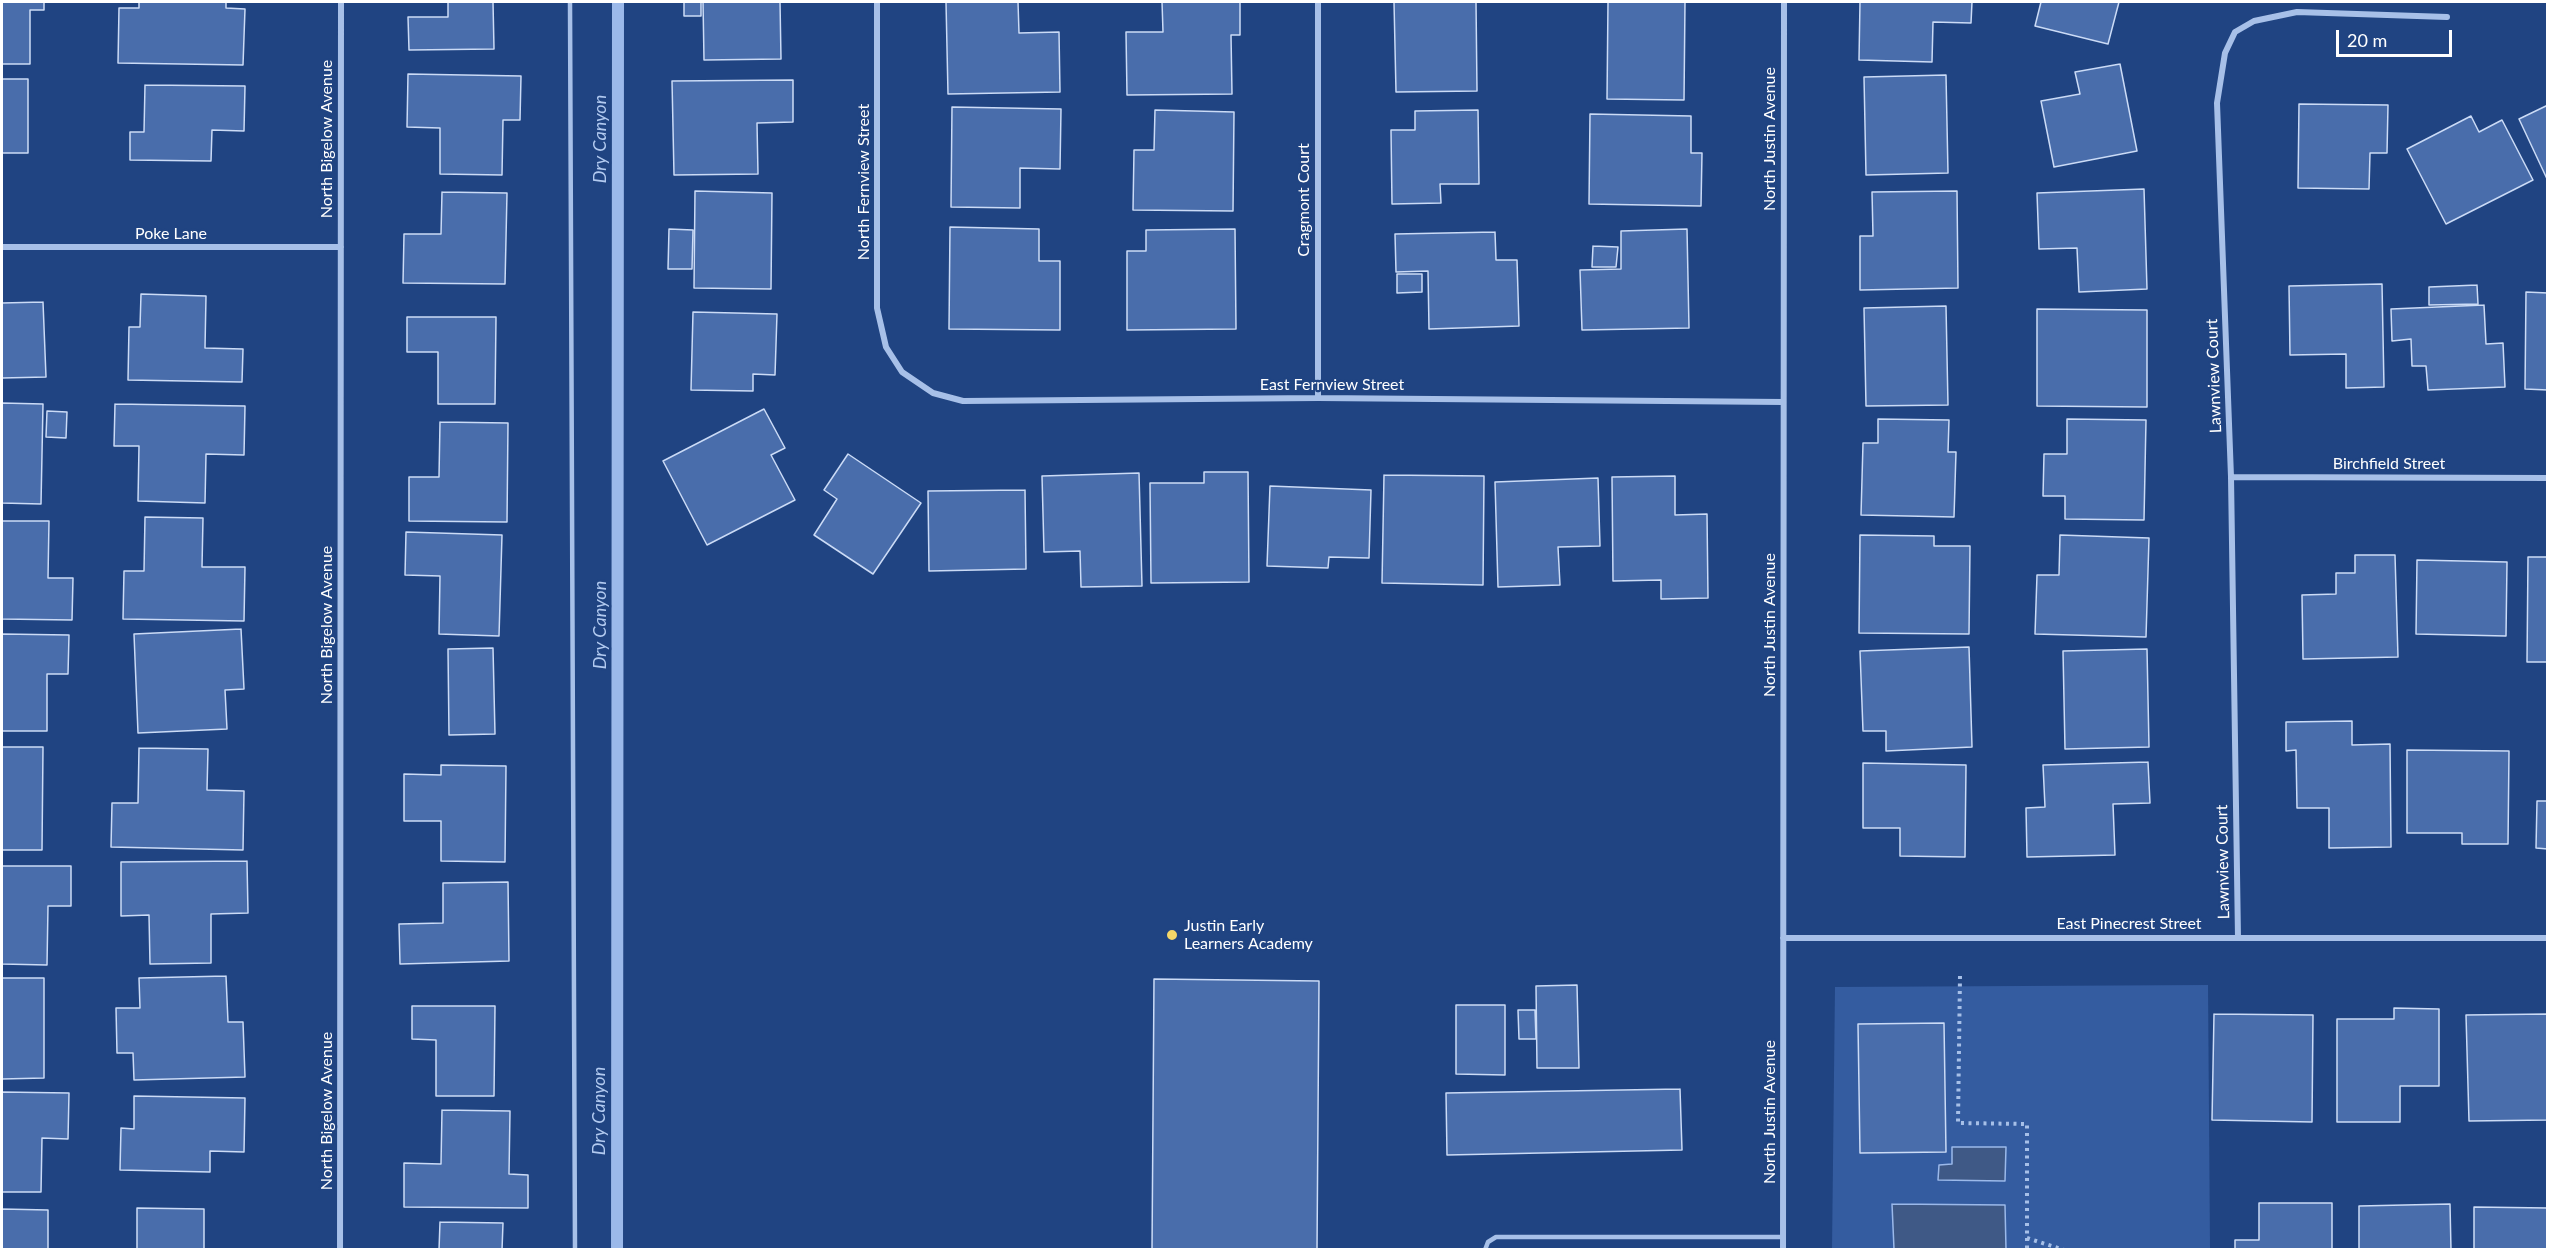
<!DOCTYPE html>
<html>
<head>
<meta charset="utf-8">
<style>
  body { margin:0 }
  #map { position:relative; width:2549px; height:1251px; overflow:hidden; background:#204482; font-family:Lato,sans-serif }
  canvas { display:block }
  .frame { position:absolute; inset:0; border:3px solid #fff; pointer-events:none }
  .scale { position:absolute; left:2336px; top:30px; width:116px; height:27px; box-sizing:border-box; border:3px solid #fff; border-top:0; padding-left:8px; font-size:18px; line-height:21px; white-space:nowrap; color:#fff; -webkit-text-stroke:4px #204482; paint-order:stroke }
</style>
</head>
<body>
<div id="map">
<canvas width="2549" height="1251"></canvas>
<div class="frame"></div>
<div class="scale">20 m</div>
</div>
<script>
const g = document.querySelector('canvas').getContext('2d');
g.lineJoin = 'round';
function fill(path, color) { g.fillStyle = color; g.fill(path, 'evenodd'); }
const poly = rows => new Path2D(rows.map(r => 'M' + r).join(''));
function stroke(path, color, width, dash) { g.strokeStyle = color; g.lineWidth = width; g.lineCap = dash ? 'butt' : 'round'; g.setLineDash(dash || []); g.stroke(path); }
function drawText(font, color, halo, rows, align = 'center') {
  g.font = font + ' Lato,sans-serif'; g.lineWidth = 4.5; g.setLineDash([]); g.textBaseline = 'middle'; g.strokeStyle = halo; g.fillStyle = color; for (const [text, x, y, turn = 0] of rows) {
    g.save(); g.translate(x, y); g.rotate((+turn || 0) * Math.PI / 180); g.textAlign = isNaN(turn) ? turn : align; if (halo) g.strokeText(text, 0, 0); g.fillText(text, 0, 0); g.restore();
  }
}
fill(poly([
  [2208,985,2210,1249,1832,1250,1835,987]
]), '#345ca0');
const water = poly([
  [1952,1147,2006,1147,2005,1181,1938,1180,1939,1165,1952,1164,1952,1147],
  [1892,1204,2005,1205,2006,1249,1894,1249,1892,1204]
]);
fill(water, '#3f5986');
stroke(water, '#9bb9ea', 1.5);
stroke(poly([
  [617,1250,618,2]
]), '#9bb9ea', 12);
const building = poly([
  [2,2,44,2,44,10,30,10,30,64,2,64,2,2],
  [139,2,226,2,226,8,245,9,243,65,118,63,119,8,139,8,139,2],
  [448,2,493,2,494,49,409,50,408,17,448,17,448,2],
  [684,2,701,2,701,16,684,16,684,2],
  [703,2,780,2,781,59,704,60,703,2],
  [946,2,1018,2,1019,33,1059,32,1060,92,948,94,946,2],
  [1162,2,1240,2,1240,35,1231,35,1232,94,1127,95,1126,32,1163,32,1162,2],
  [1394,2,1476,2,1477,91,1396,92,1394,2],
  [1608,2,1685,2,1684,100,1607,99,1608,2],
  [1860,2,1972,2,1971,23,1933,22,1932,62,1859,60,1860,2],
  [2041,2,2119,2,2108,44,2035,26,2041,2],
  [2120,64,2137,151,2054,167,2041,101,2080,94,2075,72,2120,64],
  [408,74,521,76,520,120,503,120,502,175,440,174,440,128,407,127,408,74],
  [1946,75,1948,173,1866,175,1864,77,1946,75],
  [2,79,28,79,28,153,2,153,2,79],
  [793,80,793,122,757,123,758,174,674,175,672,81,793,80],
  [145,85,245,86,244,131,212,130,211,161,130,160,130,132,144,132,145,85],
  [2299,104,2388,105,2387,153,2370,153,2369,189,2298,188,2299,104],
  [2548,105,2548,181,2519,119,2548,105],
  [952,107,1061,109,1060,169,1020,168,1020,208,951,207,952,107],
  [1155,110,1234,112,1233,211,1133,210,1134,150,1154,150,1155,110],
  [1478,110,1479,184,1440,184,1441,203,1392,204,1391,130,1415,130,1415,111,1478,110],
  [1590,114,1691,116,1691,153,1702,153,1701,206,1589,204,1590,114],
  [2471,116,2479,132,2502,120,2533,180,2446,224,2407,149,2471,116],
  [2144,189,2147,289,2079,292,2077,248,2039,249,2037,193,2144,189],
  [695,191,772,193,771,289,694,288,695,191],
  [1957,191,1958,288,1860,290,1860,236,1873,236,1872,192,1957,191],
  [442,192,507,193,505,284,403,283,404,234,441,234,442,192],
  [950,227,1039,229,1039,261,1060,261,1060,330,949,329,950,227],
  [669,229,693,230,692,269,668,269,669,229],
  [1235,229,1236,329,1127,330,1127,251,1146,251,1146,230,1235,229],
  [1687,229,1689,328,1582,330,1580,270,1621,269,1621,231,1687,229],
  [1495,232,1496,260,1517,260,1519,326,1429,329,1428,271,1396,272,1395,234,1495,232],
  [1593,246,1618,247,1616,267,1592,267,1593,246],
  [1397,274,1422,274,1422,292,1397,293,1397,274],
  [2382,284,2384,387,2346,388,2346,354,2290,355,2289,286,2382,284],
  [2477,285,2478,304,2429,305,2429,287,2477,285],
  [2526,292,2548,293,2548,390,2525,389,2526,292],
  [141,294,206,296,205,348,243,349,242,382,128,380,129,327,140,327,141,294],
  [43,302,46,377,2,378,2,303,43,302],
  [2484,305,2486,344,2503,343,2505,387,2428,390,2426,366,2412,366,2411,339,2392,341,2391,309,2484,305],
  [1946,306,1948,405,1866,406,1864,308,1946,306],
  [2037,309,2147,310,2147,407,2037,406,2037,309],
  [693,312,777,314,775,375,753,374,753,391,691,390,693,312],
  [407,317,496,317,495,404,438,404,438,352,407,352,407,317],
  [2,403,43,404,41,504,2,503,2,403],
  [115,404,245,406,244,455,206,454,205,503,138,501,139,446,114,446,115,404],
  [764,409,785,448,771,455,795,500,707,545,663,461,764,409],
  [47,411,67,412,66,438,46,437,47,411],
  [1878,419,1949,420,1948,452,1956,452,1954,517,1861,515,1863,443,1878,443,1878,419],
  [2067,419,2146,420,2144,520,2065,519,2065,496,2043,496,2044,454,2067,454,2067,419],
  [440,422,508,423,507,522,409,521,409,477,439,477,440,422],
  [848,454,921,503,873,574,814,535,837,499,824,490,848,454],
  [1204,472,1248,472,1249,582,1151,583,1150,483,1204,483,1204,472],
  [1139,473,1142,586,1081,587,1080,551,1044,552,1042,476,1139,473],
  [1384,475,1484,476,1483,585,1382,583,1384,475],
  [1675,476,1675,515,1707,514,1708,598,1661,599,1661,580,1613,581,1612,477,1675,476],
  [1598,478,1600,546,1558,547,1560,585,1498,587,1495,482,1598,478],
  [1270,486,1371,490,1369,558,1329,557,1328,568,1267,566,1270,486],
  [1025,490,1026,569,929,571,928,491,1025,490],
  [145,517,203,518,202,567,245,567,244,621,123,619,124,571,144,571,145,517],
  [2,521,49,521,48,578,73,578,72,620,2,619,2,521],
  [406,532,502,535,499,636,439,634,440,576,405,575,406,532],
  [1860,535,1934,536,1934,546,1970,546,1969,634,1859,633,1860,535],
  [2060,535,2149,538,2146,637,2035,634,2037,575,2059,575,2060,535],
  [2355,555,2395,555,2398,657,2303,659,2302,595,2336,594,2336,573,2355,573,2355,555],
  [2528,557,2548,557,2548,662,2527,662,2528,557],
  [2417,560,2507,562,2506,636,2416,634,2417,560],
  [241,629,244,689,225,690,227,729,138,733,134,634,241,629],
  [2,634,69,635,68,674,47,674,47,731,2,731,2,634],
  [1969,647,1972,747,1886,751,1886,731,1863,731,1860,651,1969,647],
  [493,648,495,734,449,735,448,649,493,648],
  [2147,649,2149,747,2065,749,2063,651,2147,649],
  [2352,721,2352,745,2390,744,2391,847,2329,848,2329,808,2297,808,2296,750,2286,751,2286,722,2352,721],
  [2,747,43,747,42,850,2,850,2,747],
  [139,748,208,749,207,790,244,791,243,850,111,847,112,803,138,803,139,748],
  [2407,750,2509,751,2508,844,2462,844,2462,833,2407,833,2407,750],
  [2148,762,2150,803,2113,804,2115,855,2027,857,2026,808,2045,807,2043,765,2148,762],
  [1863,763,1966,765,1965,857,1900,856,1900,828,1863,828,1863,763],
  [441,765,506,766,505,862,441,861,441,821,404,821,404,774,441,775,441,765],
  [2537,801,2548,801,2548,849,2536,848,2537,801],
  [247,861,248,913,211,914,211,963,150,964,149,915,121,916,121,862,247,861],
  [2,866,71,866,71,906,48,906,47,965,2,964,2,866],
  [508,882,509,961,400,964,399,924,443,923,443,883,508,882],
  [226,976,228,1022,243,1022,245,1077,134,1080,133,1053,117,1053,116,1008,140,1008,139,978,226,976],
  [2,978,44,978,44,1078,2,1079,2,978],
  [1154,979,1319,981,1317,1250,1152,1250,1154,979],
  [1577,985,1579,1068,1537,1068,1536,986,1577,985],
  [1456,1005,1505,1005,1505,1075,1456,1074,1456,1005],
  [412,1006,495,1006,494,1096,436,1096,436,1040,412,1039,412,1006],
  [2394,1008,2439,1009,2439,1086,2400,1086,2400,1122,2337,1122,2337,1019,2394,1019,2394,1008],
  [1518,1010,1535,1010,1536,1039,1519,1039,1518,1010],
  [2214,1014,2313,1015,2312,1122,2212,1120,2214,1014],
  [2548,1014,2548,1120,2469,1121,2466,1015,2548,1014],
  [1944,1023,1946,1152,1860,1153,1858,1024,1944,1023],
  [1680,1089,1682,1150,1447,1155,1446,1093,1680,1089],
  [2,1092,69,1093,68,1139,42,1138,41,1192,2,1192,2,1092],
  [134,1096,245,1098,244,1152,210,1151,210,1172,120,1170,121,1128,134,1129,134,1096],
  [442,1110,510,1111,509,1174,528,1175,528,1208,404,1207,404,1163,441,1164,442,1110],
  [2259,1203,2332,1203,2332,1250,2235,1250,2235,1240,2259,1240,2259,1203],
  [2450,1204,2451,1250,2359,1250,2359,1206,2450,1204],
  [2474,1207,2548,1208,2548,1250,2474,1250,2474,1207],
  [137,1208,204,1209,204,1250,137,1250,137,1208],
  [2,1209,48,1210,48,1250,2,1250,2,1209],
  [440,1222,503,1223,502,1250,439,1250,440,1222]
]);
fill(building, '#496dab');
stroke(building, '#cbdbf6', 1.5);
stroke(poly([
  [1960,976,1958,1123,2027,1124,2027,1250],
  [2027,1238,2064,1250]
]), '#a7c0e8', 4, [3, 4.5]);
stroke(poly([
  [570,2,575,1250],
  [1485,1250,1488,1242,1496,1237,1783,1237]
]), '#a7c0e8', 4.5);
stroke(poly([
  [877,2,877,308,886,347,902,372,933,393,963,401,1318,398,1783,402],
  [1318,2,1318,398],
  [2,247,341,247],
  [2231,477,2548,478],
  [1783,938,2548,938],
  [2238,938,2231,477,2217,103,2225,53,2235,32,2254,21,2297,12,2447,17],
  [340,1250,341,2],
  [1783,1250,1784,2]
]), '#a7c0e8', 6);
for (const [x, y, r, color] of [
  [1172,935,6,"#f5d768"]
]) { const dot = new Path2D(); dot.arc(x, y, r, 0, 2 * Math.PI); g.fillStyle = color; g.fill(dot); stroke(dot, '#204482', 2); }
drawText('16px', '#fff', '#204482', [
  ["North Bigelow Avenue",327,139,-90],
  ["North Justin Avenue",1770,139,-90],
  ["North Fernview Street",864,182,-90],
  ["Cragmont Court",1304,200,-90],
  ["Poke Lane",171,234],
  ["Lawnview Court",2214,376,-92],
  ["East Fernview Street",1332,385],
  ["Birchfield Street",2389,464],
  ["North Bigelow Avenue",327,625,-90],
  ["North Justin Avenue",1770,625,-90],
  ["Lawnview Court",2223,862,-91],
  ["East Pinecrest Street",2129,924],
  ["North Bigelow Avenue",327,1111,-90],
  ["North Justin Avenue",1770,1112,-90]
]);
drawText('16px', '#fff', '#204482', [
  ["Justin Early",1184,926],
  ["Learners Academy",1184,944]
], 'left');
drawText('italic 18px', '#b2caf0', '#204482', [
  ["Dry Canyon",600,139,-90],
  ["Dry Canyon",600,625,-90],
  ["Dry Canyon",599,1111,-90]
]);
</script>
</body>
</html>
